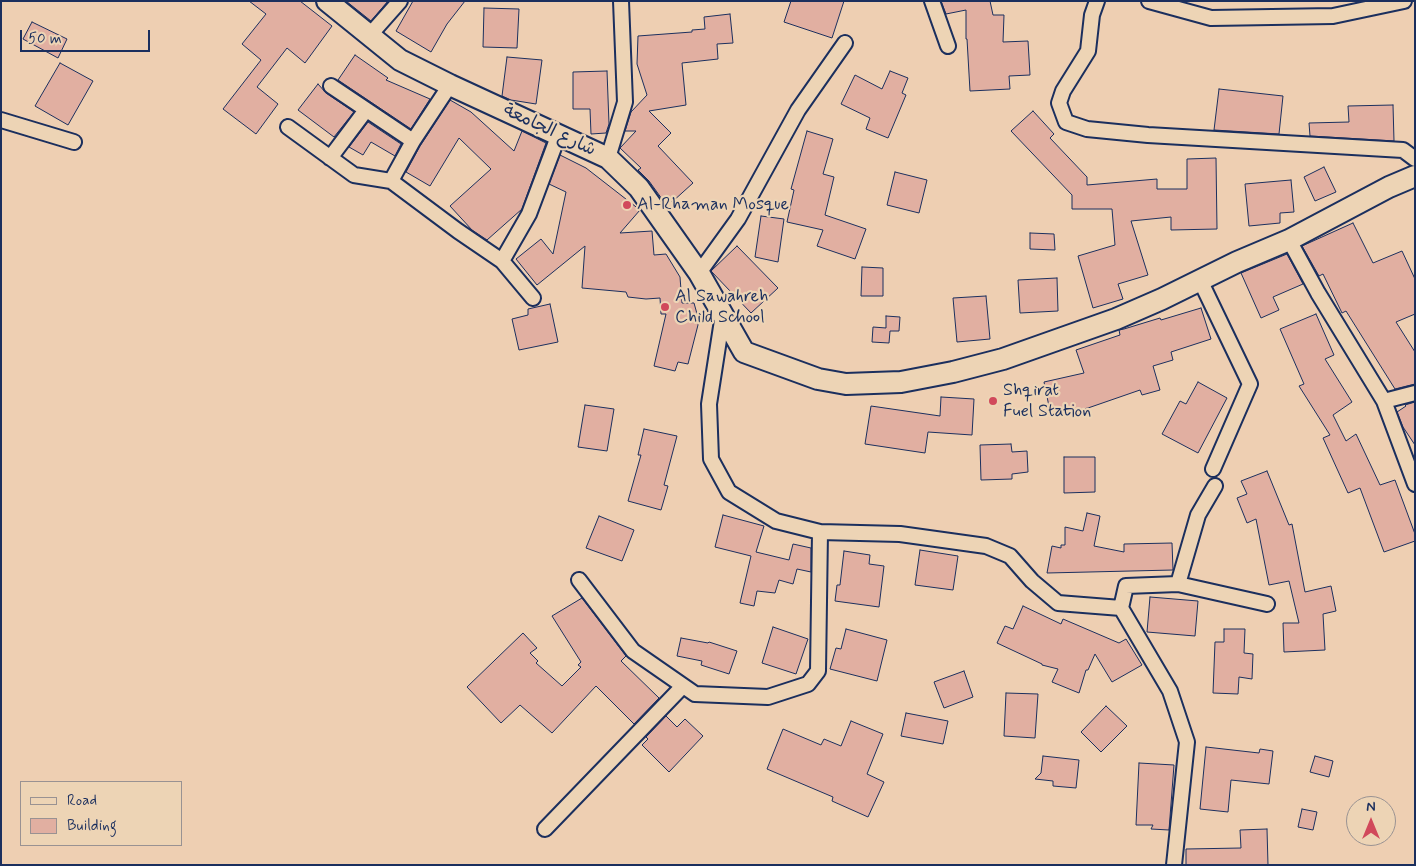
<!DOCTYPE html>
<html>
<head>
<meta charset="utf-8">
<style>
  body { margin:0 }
  #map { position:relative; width:1416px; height:866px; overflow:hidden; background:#eecfb2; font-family:Mynerve,sans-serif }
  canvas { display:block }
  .frame { position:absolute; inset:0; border:2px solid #1b2f5e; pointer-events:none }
  .legend { position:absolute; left:20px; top:781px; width:162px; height:65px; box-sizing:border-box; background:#edd4b5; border:1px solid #999292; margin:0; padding:6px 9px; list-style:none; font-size:15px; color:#1b2f5e }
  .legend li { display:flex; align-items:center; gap:10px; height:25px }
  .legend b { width:25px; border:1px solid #999292 }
  .north { position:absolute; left:1346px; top:796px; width:50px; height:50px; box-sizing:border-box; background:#edd4b5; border:1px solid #999292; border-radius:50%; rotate:0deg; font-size:14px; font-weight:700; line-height:20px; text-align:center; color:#1b2f5e }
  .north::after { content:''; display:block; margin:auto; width:18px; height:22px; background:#d1495b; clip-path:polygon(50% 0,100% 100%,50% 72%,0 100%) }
  .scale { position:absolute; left:20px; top:30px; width:130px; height:22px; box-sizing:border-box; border:2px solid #1b2f5e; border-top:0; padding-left:6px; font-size:15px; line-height:18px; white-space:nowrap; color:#1b2f5e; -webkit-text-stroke:4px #edd4b5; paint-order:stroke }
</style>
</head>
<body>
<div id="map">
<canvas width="1416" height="866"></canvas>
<div class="frame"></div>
<ul class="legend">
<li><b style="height:6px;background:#edd4b5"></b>Road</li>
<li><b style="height:14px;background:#e1afa1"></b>Building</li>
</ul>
<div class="north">N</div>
<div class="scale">50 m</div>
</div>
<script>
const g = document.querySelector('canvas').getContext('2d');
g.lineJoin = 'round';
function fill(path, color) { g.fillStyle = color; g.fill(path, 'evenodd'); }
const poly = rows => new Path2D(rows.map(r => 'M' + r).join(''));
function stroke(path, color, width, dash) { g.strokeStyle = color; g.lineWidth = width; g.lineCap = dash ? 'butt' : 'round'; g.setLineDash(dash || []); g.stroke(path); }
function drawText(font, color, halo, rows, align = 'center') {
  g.font = font + ' Mynerve,"Playpen Sans Arabic",sans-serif'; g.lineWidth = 4.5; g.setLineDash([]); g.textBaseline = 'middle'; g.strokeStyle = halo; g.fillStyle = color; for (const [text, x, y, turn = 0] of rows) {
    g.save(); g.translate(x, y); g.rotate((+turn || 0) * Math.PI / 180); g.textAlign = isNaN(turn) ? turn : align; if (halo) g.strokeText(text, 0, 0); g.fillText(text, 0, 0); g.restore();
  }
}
const building = poly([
  [249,1,300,1,332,26,305,63,287,48,257,87,278,104,256,134,223,109,261,60,242,44,266,14,249,1],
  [346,1,388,1,371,21,346,1],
  [413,1,465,1,447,24,431,52,396,31,413,1],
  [791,1,844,1,832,38,784,22,791,1],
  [941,1,990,1,993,15,1004,15,1003,42,1028,41,1030,75,1009,76,1010,89,970,91,967,39,966,39,966,10,946,14,941,1],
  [484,8,519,9,517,48,483,47,484,8],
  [730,14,733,43,717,44,718,59,682,63,686,105,649,111,671,133,658,146,693,183,672,202,665,196,662,199,649,181,638,170,641,168,620,148,636,131,625,131,631,112,647,95,637,64,638,36,692,32,692,30,705,29,704,17,730,14],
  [32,22,67,39,58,58,23,39,32,22],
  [355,55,388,78,386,80,430,99,411,129,338,80,355,55],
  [507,57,542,60,536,104,511,100,502,96,507,57],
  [60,63,93,81,68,125,35,106,60,63],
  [607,71,609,124,606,133,591,134,590,109,573,109,573,72,607,71],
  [890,71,908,78,902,93,906,95,888,138,866,129,870,118,841,104,855,75,882,89,890,71],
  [318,84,326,93,354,112,334,137,298,110,318,84],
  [1219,89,1283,96,1279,134,1214,130,1219,89],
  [450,100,471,112,514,151,522,131,546,143,522,209,487,240,472,230,450,206,491,169,459,138,430,186,406,172,420,146,450,100],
  [1393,105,1394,141,1310,136,1309,123,1349,122,1348,106,1393,105],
  [1033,111,1054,134,1050,138,1087,177,1087,185,1157,179,1157,189,1187,189,1187,159,1216,158,1217,229,1171,230,1171,217,1131,221,1148,275,1118,284,1123,299,1093,308,1078,256,1115,245,1112,209,1072,209,1072,195,1011,131,1033,111],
  [368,122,401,144,395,156,371,142,363,155,349,147,368,122],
  [807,131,833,139,823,174,834,177,825,215,866,229,855,259,817,246,823,230,787,222,794,190,791,189,807,131],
  [560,155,586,168,640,210,620,233,652,231,654,255,666,254,680,277,682,303,694,303,699,321,688,364,678,362,675,371,654,366,666,314,661,314,660,298,646,299,628,297,626,292,582,288,585,246,537,285,516,259,541,239,553,254,566,192,549,184,560,155],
  [1324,167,1336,192,1315,201,1304,177,1324,167],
  [895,172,927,180,919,213,887,205,895,172],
  [1291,180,1294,212,1280,213,1280,223,1249,226,1245,184,1291,180],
  [761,216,784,219,778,262,755,257,761,216],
  [1353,223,1373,263,1402,251,1415,279,1415,314,1396,322,1415,352,1415,384,1395,389,1346,311,1342,313,1323,274,1319,276,1302,246,1353,223],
  [1030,233,1054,234,1055,250,1030,249,1030,233],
  [737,246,778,288,751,313,711,271,737,246],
  [1287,254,1303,284,1273,297,1279,310,1261,318,1241,273,1287,254],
  [862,267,883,268,883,296,861,296,862,267],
  [1057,278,1058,311,1020,313,1018,280,1057,278],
  [986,296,990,339,957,342,953,298,986,296],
  [550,304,558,342,519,350,512,319,528,315,528,309,550,304],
  [1201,308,1211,339,1171,352,1173,360,1153,366,1160,390,1142,395,1140,390,1088,408,1051,416,1044,382,1084,373,1076,350,1120,335,1119,330,1124,329,1160,318,1161,320,1201,308],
  [1316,314,1334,355,1325,359,1352,402,1333,415,1346,441,1356,434,1380,485,1395,480,1415,534,1415,541,1384,552,1360,488,1348,493,1323,438,1330,435,1299,386,1304,384,1280,329,1316,314],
  [886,316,900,317,899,331,890,331,889,343,872,342,873,327,886,328,886,316],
  [1198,382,1227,398,1198,453,1162,434,1180,401,1186,404,1198,382],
  [941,397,974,399,972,435,928,432,925,453,865,444,871,406,940,416,941,397],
  [1415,402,1415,445,1403,427,1397,412,1406,406,1405,405,1415,402],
  [585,405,614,409,607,451,578,447,585,405],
  [644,429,677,436,664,485,668,486,661,510,628,501,641,455,638,455,644,429],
  [1011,444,1012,452,1027,451,1028,472,1012,474,1012,479,981,480,980,445,1011,444],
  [1064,457,1095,457,1095,492,1064,493,1064,457],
  [1267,471,1289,525,1292,524,1305,592,1331,586,1336,611,1323,614,1325,650,1284,652,1283,623,1299,623,1289,581,1269,585,1256,519,1247,523,1237,498,1247,494,1241,481,1267,471],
  [1087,513,1100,516,1094,546,1124,552,1124,544,1172,543,1173,570,1047,573,1052,546,1061,548,1061,545,1065,545,1065,527,1083,531,1087,513],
  [723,515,764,526,756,552,789,560,793,544,811,548,811,572,797,569,793,584,779,580,775,593,757,591,754,606,740,603,751,556,715,547,723,515],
  [599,516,634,530,622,561,586,548,599,516],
  [920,550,958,556,953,590,915,585,920,550],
  [844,551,870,555,869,564,884,566,879,607,835,601,837,585,840,585,844,551],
  [1150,597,1198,601,1195,636,1147,632,1150,597],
  [582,598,626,656,621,661,659,698,634,724,596,686,552,733,520,705,501,723,467,687,523,633,537,648,530,653,538,661,536,663,562,686,581,667,578,665,581,662,552,616,582,598],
  [1023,606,1061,624,1063,619,1119,643,1126,639,1142,665,1112,682,1095,654,1088,670,1086,670,1079,693,1052,682,1058,669,1042,665,1042,664,997,643,1005,626,1013,629,1023,606],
  [773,627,808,639,796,674,762,663,773,627],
  [846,629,887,640,877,681,830,669,836,648,841,649,846,629],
  [1224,629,1245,629,1244,653,1253,654,1252,679,1239,677,1238,694,1213,693,1215,642,1224,642,1224,629],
  [681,638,708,643,709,642,737,651,729,674,701,665,702,661,677,656,681,638],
  [964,671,973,697,944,708,934,682,964,671],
  [1006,693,1038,694,1035,738,1004,736,1006,693],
  [1106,706,1127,726,1101,752,1081,732,1106,706],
  [906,713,948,721,943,744,901,736,906,713],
  [666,716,677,727,685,719,703,736,669,772,642,745,648,739,646,737,666,716],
  [851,721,883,734,867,774,884,782,868,817,832,801,833,797,767,769,783,729,821,745,824,739,841,746,851,721],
  [1206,747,1259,753,1260,749,1273,751,1269,784,1231,780,1228,812,1200,809,1206,747],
  [1043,756,1079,760,1076,788,1053,786,1053,781,1035,779,1041,773,1043,756],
  [1315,756,1333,761,1329,777,1310,772,1315,756],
  [1139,763,1174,765,1169,830,1151,829,1153,825,1136,825,1139,763],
  [1302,809,1317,812,1313,830,1298,827,1302,809],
  [1267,829,1268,865,1186,865,1186,849,1241,848,1240,830,1267,829]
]);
fill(building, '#e1afa1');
stroke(building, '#1b2f5e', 1);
const minor = poly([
  [932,1,948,46],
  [1097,1,1092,15,1088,51,1063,91,1059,103,1066,122,1087,129,1148,135,1403,150,1415,159],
  [1149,1,1211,18,1333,16,1404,1],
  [369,36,400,1],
  [331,86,413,141],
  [1,120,74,142],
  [288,127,354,175,391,181,458,231,502,261,533,298],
  [330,158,366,110],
  [608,158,625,102,621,1],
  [391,181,413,141,450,85],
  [1289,240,1318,293,1384,401,1415,484],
  [502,261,529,214,559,134],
  [699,273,738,219,798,110,845,43],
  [1200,280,1250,384,1213,469],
  [723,314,709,404,711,459,729,492,776,521,820,532,900,534,986,546,1010,556,1032,581,1058,603,1121,608,1170,691,1187,742,1174,865],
  [1384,401,1415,393],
  [579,580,633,651,695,694,768,697,808,684,818,671,820,532],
  [1178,584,1198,515,1215,486],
  [1121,608,1126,586,1178,584,1267,604],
  [545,829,683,686]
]);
const secondary = poly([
  [327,1,400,60,450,85,608,158,639,188,699,273,744,352,818,379,846,384,901,382,953,372,1003,359,1116,319,1162,299,1237,262,1289,240,1389,187,1415,176]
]);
stroke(minor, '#1b2f5e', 18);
stroke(secondary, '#1b2f5e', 24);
stroke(minor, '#edd4b5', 14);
stroke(secondary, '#edd4b5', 20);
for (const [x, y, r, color] of [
  [627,205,5,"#d1495b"],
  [665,307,5,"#d1495b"],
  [993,401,5,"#d1495b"]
]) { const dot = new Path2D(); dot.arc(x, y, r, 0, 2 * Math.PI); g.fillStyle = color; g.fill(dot); stroke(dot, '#edd4b5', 2); }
drawText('18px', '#1b2f5e', '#edd4b5', [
  ["شارع الجامعة",549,131,25]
]);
drawText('18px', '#1b2f5e', '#edd4b5', [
  ["Al-Rhaman Mosque",637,205],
  ["Al Sawahreh",675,297],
  ["Child School",675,318],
  ["Shqirat",1003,391],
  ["Fuel Station",1003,412]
], 'left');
</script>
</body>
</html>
